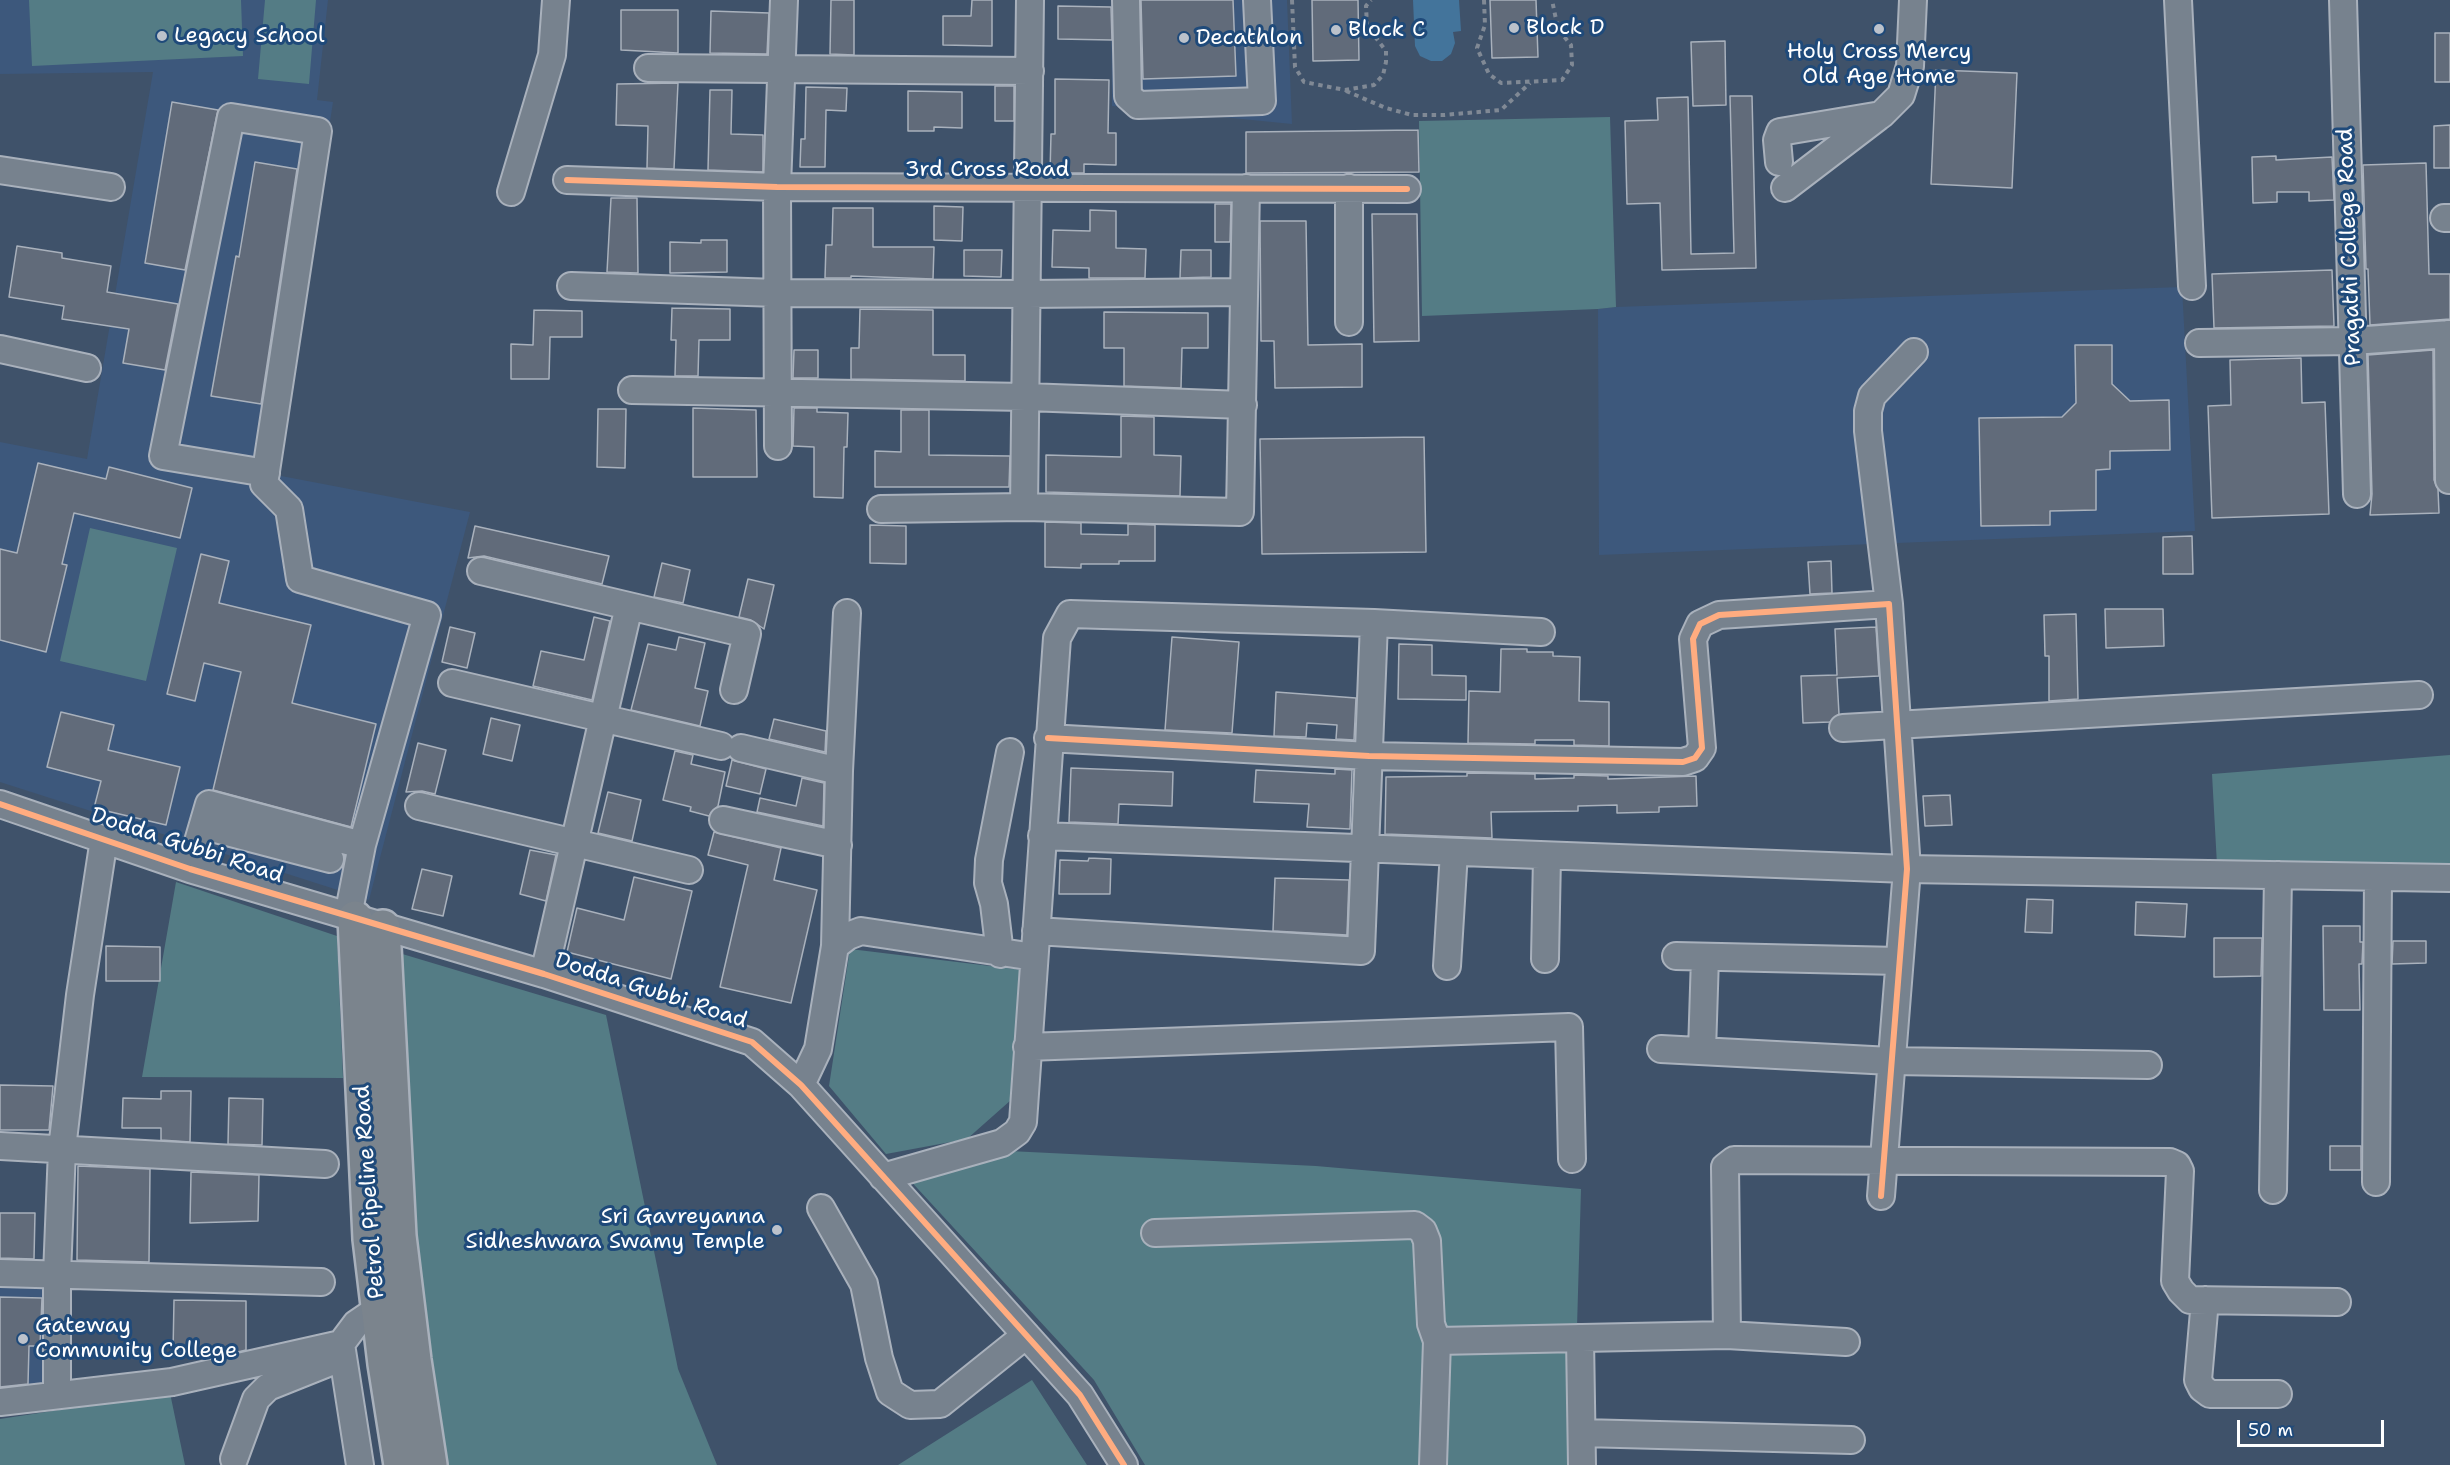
<!DOCTYPE html>
<html>
<head>
<meta charset="utf-8">
<style>
  body { margin:0 }
  #map { position:relative; width:2450px; height:1465px; overflow:hidden; background:#3f526a; font-family:"Shantell Sans",sans-serif }
  canvas { display:block }
  .scale { position:absolute; left:2237px; top:1420px; width:147px; height:27px; box-sizing:border-box; border:3px solid #fff; border-top:0; padding-left:8px; font-size:18px; line-height:21px; white-space:nowrap; color:#fff; -webkit-text-stroke:4px #1f4a7a; paint-order:stroke }
</style>
</head>
<body>
<div id="map">
<canvas width="2450" height="1465"></canvas>
<div class="scale">50 m</div>
</div>
<script>
const g = document.querySelector('canvas').getContext('2d');
g.lineJoin = 'round';
function fill(path, color) { g.fillStyle = color; g.fill(path, 'evenodd'); }
const poly = rows => new Path2D(rows.map(r => 'M' + r).join(''));
function stroke(path, color, width, dash) { g.strokeStyle = color; g.lineWidth = width; g.lineCap = dash ? 'butt' : 'round'; g.setLineDash(dash || []); g.stroke(path); }
function drawText(font, color, halo, rows, align = 'center') {
  g.font = font + ' "Shantell Sans",sans-serif'; g.lineWidth = 6; g.setLineDash([]); g.textBaseline = 'middle'; g.strokeStyle = halo; g.fillStyle = color; for (const [text, x, y, turn = 0] of rows) {
    g.save(); g.translate(x, y); g.rotate((+turn || 0) * Math.PI / 180); g.textAlign = isNaN(turn) ? turn : align; if (halo) g.strokeText(text, 0, 0); g.fillText(text, 0, 0); g.restore();
  }
}
fill(poly([
  [0,0,328,0,317,100,333,102,276,475,470,512,369,900,0,782,0,442,87,459,153,72,0,74],
  [1111,0,1287,0,1292,124,1112,106],
  [2182,287,2195,531,1599,555,1598,309,1616,307],
  [0,1286,48,1287,43,1391,0,1396]
]), '#3d587c');
fill(poly([
  [29,0,241,0,243,56,32,66],
  [265,0,316,0,309,84,258,79],
  [1610,117,1616,307,1598,309,1422,316,1419,121],
  [90,528,177,548,146,681,60,661],
  [2450,755,2450,869,2217,865,2212,774],
  [176,882,337,936,343,1078,142,1077],
  [850,949,1023,970,1011,1100,967,1139,886,1154,829,1086],
  [399,953,606,1015,678,1369,717,1465,443,1465,422,1327],
  [1009,1151,1316,1166,1581,1189,1573,1465,1145,1465,1094,1380,906,1176],
  [1032,1380,1087,1465,898,1465],
  [170,1393,185,1465,0,1465,0,1419]
]), '#547c85');
fill(poly([
  [1413,0,1459,0,1461,31,1453,32,1455,43,1451,54,1442,61,1431,61,1420,56,1415,46]
]), '#43749b');
const building = poly([
  [831,0,854,0,854,55,830,54,831,0],
  [972,0,992,0,992,46,943,45,943,16,971,16,972,0],
  [1141,0,1233,0,1236,76,1143,79,1141,0],
  [1312,0,1358,0,1359,60,1313,61,1312,0],
  [1490,0,1536,0,1538,57,1492,58,1490,0],
  [1058,6,1111,7,1112,40,1058,39,1058,6],
  [621,10,678,10,678,53,621,50,621,10],
  [711,11,769,13,767,54,710,53,711,11],
  [2435,33,2450,33,2450,82,2435,82,2435,33],
  [1725,41,1726,105,1693,106,1691,42,1725,41],
  [1936,70,2017,73,2012,188,1931,184,1936,70],
  [1055,79,1109,80,1108,133,1116,133,1116,165,1084,164,1084,173,1050,173,1051,134,1055,134,1055,79],
  [678,83,674,169,647,168,648,126,616,125,617,84,678,83],
  [995,86,1014,86,1014,121,995,121,995,86],
  [806,87,847,88,846,111,826,110,825,167,800,167,801,139,805,139,806,87],
  [710,90,732,90,731,134,763,135,763,172,708,170,710,90],
  [908,91,962,92,962,128,934,127,934,131,908,131,908,91],
  [1730,96,1752,96,1756,268,1662,270,1660,203,1627,204,1625,121,1658,120,1657,98,1688,97,1691,254,1734,253,1730,96],
  [172,102,218,110,185,270,145,263,172,102],
  [2450,125,2450,168,2434,168,2434,126,2450,125],
  [1418,130,1419,172,1246,173,1246,132,1418,130],
  [2276,156,2276,160,2332,157,2334,200,2309,201,2309,192,2277,192,2277,202,2253,203,2252,157,2276,156],
  [255,162,297,169,261,404,211,396,236,256,239,257,255,162],
  [2426,163,2429,274,2450,274,2450,319,2370,325,2368,269,2366,269,2363,165,2426,163],
  [611,198,637,198,638,273,607,272,611,198],
  [1215,204,1231,204,1230,242,1215,242,1215,204],
  [934,206,963,207,962,241,934,240,934,206],
  [833,208,873,208,873,247,934,247,933,279,851,276,851,278,825,278,826,245,832,245,833,208],
  [1090,210,1116,211,1116,248,1146,249,1145,278,1089,278,1089,268,1052,267,1053,230,1090,231,1090,210],
  [1372,214,1417,214,1419,341,1374,342,1372,214],
  [1260,221,1306,221,1308,345,1362,344,1362,387,1275,388,1274,341,1261,341,1260,221],
  [701,240,727,240,727,272,670,273,670,242,701,243,701,240],
  [17,246,62,253,62,258,111,266,107,292,178,304,165,370,123,363,129,329,62,319,64,306,9,297,17,246],
  [964,250,1002,250,1001,277,964,276,964,250],
  [1181,250,1211,250,1211,277,1180,278,1181,250],
  [2332,270,2334,326,2214,328,2212,274,2332,270],
  [672,308,730,309,730,340,699,340,698,376,675,376,676,340,671,340,672,308],
  [860,309,933,310,933,355,965,355,965,381,851,379,851,348,859,348,860,309],
  [534,310,582,311,582,337,550,337,549,379,511,379,511,344,533,345,534,310],
  [1104,312,1208,313,1208,348,1182,348,1181,388,1124,386,1124,348,1104,348,1104,312],
  [2075,345,2112,345,2112,384,2130,401,2169,400,2170,450,2110,451,2110,469,2096,470,2096,510,2050,511,2050,525,1981,526,1979,418,2062,417,2076,403,2075,345],
  [794,350,818,350,818,378,793,378,794,350],
  [2433,350,2434,480,2438,489,2439,513,2370,515,2372,494,2368,355,2433,350],
  [2301,358,2302,403,2325,402,2329,514,2212,518,2208,406,2231,405,2230,360,2301,358],
  [693,408,756,410,757,477,693,477,693,408],
  [794,408,817,408,817,412,848,413,847,447,844,447,843,498,814,497,814,447,793,446,794,408],
  [598,409,626,409,625,468,597,467,598,409],
  [901,410,929,410,929,455,1010,456,1009,487,875,487,875,451,901,452,901,410],
  [1121,416,1154,417,1154,455,1181,456,1180,496,1046,492,1046,455,1121,457,1121,416],
  [1424,437,1426,552,1262,554,1260,439,1424,437],
  [38,463,106,479,109,467,192,488,180,538,74,513,62,564,67,565,46,652,0,640,0,549,17,553,38,463],
  [1045,522,1081,523,1081,534,1128,535,1128,524,1155,525,1155,561,1119,561,1119,564,1081,564,1081,568,1045,567,1045,522],
  [870,525,906,526,906,564,870,563,870,525],
  [475,526,609,556,602,584,484,556,468,558,475,526],
  [2192,536,2193,574,2163,574,2163,537,2192,536],
  [201,554,229,561,219,603,311,625,292,703,376,724,351,827,213,790,241,672,204,663,195,701,167,694,201,554],
  [1831,561,1832,593,1810,594,1808,562,1831,561],
  [662,563,690,570,683,603,654,597,662,563],
  [748,579,774,585,764,629,751,620,739,617,748,579],
  [2105,609,2163,609,2164,646,2106,648,2105,609],
  [2076,614,2078,699,2049,701,2049,656,2045,656,2044,615,2076,614],
  [594,617,610,621,592,700,533,686,541,651,584,660,594,617],
  [450,627,475,633,467,668,442,662,450,627],
  [1876,627,1879,676,1837,678,1839,714,1830,722,1803,723,1801,676,1837,675,1835,629,1876,627],
  [679,637,705,643,695,688,708,691,700,726,631,710,648,644,676,650,679,637],
  [1172,637,1239,642,1232,733,1165,730,1172,637],
  [1399,644,1432,645,1432,675,1466,676,1466,700,1398,699,1399,644],
  [1501,649,1527,649,1527,652,1553,652,1553,656,1580,657,1579,701,1609,702,1609,746,1574,745,1574,740,1535,740,1535,744,1468,743,1469,691,1500,692,1501,649],
  [1276,692,1356,698,1354,740,1336,739,1337,725,1307,723,1306,737,1274,736,1276,692],
  [61,712,114,725,108,750,180,767,166,825,94,808,101,781,47,767,61,712],
  [491,718,520,725,512,761,483,754,491,718],
  [774,719,826,731,825,752,769,739,774,719],
  [418,743,446,750,435,794,422,791,406,792,418,743],
  [675,751,693,755,691,764,725,772,718,806,709,816,690,811,691,807,663,800,675,751],
  [732,760,766,769,760,794,726,786,732,760],
  [1071,768,1173,772,1172,806,1119,804,1118,824,1069,822,1071,768],
  [1335,769,1352,770,1350,829,1307,827,1309,804,1254,802,1256,770,1335,774,1335,769],
  [1467,773,1535,774,1535,779,1574,778,1574,775,1608,776,1608,779,1696,776,1697,806,1659,807,1659,812,1617,813,1617,805,1578,806,1578,811,1491,812,1492,838,1385,834,1386,777,1467,776,1467,773],
  [802,778,824,783,823,826,757,812,760,798,796,806,802,778],
  [608,792,641,800,632,841,598,833,608,792],
  [1950,795,1952,825,1925,826,1923,796,1950,795],
  [714,832,781,848,774,880,817,890,791,1003,720,987,748,865,708,855,714,832],
  [530,850,556,855,546,901,520,894,530,850],
  [1089,858,1111,859,1110,894,1059,894,1060,860,1088,861,1089,858],
  [422,869,452,876,443,916,412,909,422,869],
  [634,877,692,891,671,979,567,952,577,908,624,920,634,877],
  [1275,878,1349,880,1347,935,1273,931,1275,878],
  [2027,899,2053,900,2052,933,2025,932,2027,899],
  [2136,902,2187,904,2185,937,2135,935,2136,902],
  [2323,926,2360,926,2360,942,2363,942,2362,964,2359,964,2360,1010,2324,1010,2323,926],
  [2214,938,2262,938,2261,976,2214,977,2214,938],
  [2393,941,2426,941,2426,963,2392,964,2393,941],
  [106,946,160,947,160,981,106,981,106,946],
  [0,1085,53,1086,49,1130,0,1130,0,1085],
  [161,1091,191,1091,190,1142,161,1140,161,1128,122,1128,123,1098,161,1099,161,1091],
  [229,1098,263,1099,262,1145,228,1144,229,1098],
  [2330,1146,2361,1146,2361,1170,2330,1170,2330,1146],
  [78,1166,150,1169,149,1262,77,1260,78,1166],
  [191,1172,259,1175,258,1221,190,1223,191,1172],
  [0,1213,35,1213,34,1259,0,1258,0,1213],
  [0,1297,42,1298,40,1346,29,1346,28,1384,0,1387,0,1297],
  [174,1300,246,1301,246,1350,234,1353,173,1352,174,1300]
]);
fill(building, '#616b7a');
stroke(building, '#a9b1bc', 1.5);
const minor = poly([
  [1126,0,1128,96,1138,105,1262,101,1257,0],
  [2178,0,2192,286],
  [2343,0,2357,494],
  [648,68,1030,71],
  [1779,162,1777,140,1780,132,1881,115,1901,95,1910,66,1913,0],
  [0,170,111,187],
  [567,180,777,187,1407,189],
  [1349,188,1349,322],
  [1785,188,1878,117],
  [511,192,552,55,556,0],
  [2444,218,2450,218],
  [571,286,777,293,1027,294,1244,292],
  [2448,334,2449,480],
  [2199,343,2353,341,2450,334],
  [0,349,87,368],
  [632,390,1026,397,1243,405],
  [778,446,777,187,784,0],
  [266,473,163,456,231,117,318,131,264,484,289,509,300,579,427,615,362,845,348,916],
  [1024,507,1030,0],
  [881,509,1024,507,1240,512,1246,188],
  [481,571,747,634,734,690],
  [452,683,721,746],
  [1843,728,2419,695],
  [1048,738,1369,756,1683,762,1695,758,1702,748,1693,639,1700,624,1719,615,1889,604],
  [741,748,839,771],
  [0,804,190,869,544,974,752,1042,801,1085,1080,1395,1124,1465],
  [419,806,689,870],
  [723,820,838,845],
  [204,826,330,859],
  [1042,836,1907,869,2450,878],
  [190,869,209,804,362,845],
  [1036,931,1361,951,1374,623],
  [835,946,839,771,847,613],
  [1000,954,994,904,988,883,989,860,1010,752],
  [1676,956,1899,961],
  [1545,959,1547,856],
  [1447,966,1454,852],
  [544,974,629,606],
  [1027,1047,1569,1027,1572,1159],
  [1661,1049,1891,1061,2148,1065],
  [1702,1051,1705,957],
  [801,1085,818,1049,835,946,848,936,861,931,1034,957],
  [0,1146,325,1164],
  [883,1177,1002,1143,1017,1132,1023,1122,1057,638,1070,614,1374,623,1541,632],
  [2376,1182,2378,877],
  [2273,1190,2278,875],
  [1881,1196,1907,869,1889,604,1868,431,1868,411,1872,396,1914,352],
  [821,1208,864,1284,879,1358,890,1392,910,1405,940,1404,1026,1335],
  [1155,1233,1415,1225,1423,1231,1427,1241,1431,1324,1437,1341,1433,1465],
  [0,1273,321,1282],
  [2205,1300,2198,1380,2202,1388,2210,1394,2278,1394],
  [1727,1335,1725,1167,1734,1160,2170,1162,2177,1165,2180,1171,2175,1281,2181,1291,2190,1300,2337,1302],
  [1580,1338,1582,1465],
  [1437,1341,1727,1335,1846,1342],
  [57,1394,57,1275,62,1149,80,995,104,839],
  [0,1402,172,1382,341,1344],
  [1582,1433,1851,1440],
  [234,1459,256,1399,268,1387,343,1357],
  [360,1465,341,1344,356,1324,378,1309]
]);
const major = poly([
  [355,918,370,1239,385,1364,401,1465],
  [383,927,399,1236,414,1360,430,1465]
]);
stroke(minor, '#a9b1bc', 30);
stroke(major, '#a9b1bc', 38);
stroke(poly([
  [1292,0,1295,67,1304,82,1345,90,1374,85,1383,75,1386,62,1386,51,1367,26,1366,6,1371,0],
  [1484,0,1485,25,1477,48,1489,74,1501,83,1562,80,1572,65,1571,45,1558,29,1552,0],
  [1346,91,1386,108,1412,115,1444,115,1501,110,1530,83]
]), '#808995', 4, [4.5, 4.5]);
stroke(minor, '#77828e', 26);
stroke(major, '#7b848d', 33);
stroke(poly([
  [567,180,777,187,1407,189],
  [1048,738,1369,756,1683,762,1695,758,1702,748,1693,639,1700,624,1719,615,1889,604,1907,869,1881,1196],
  [0,804,190,869,544,974,752,1042,801,1085,1080,1395,1124,1465]
]), '#ffac80', 6);
for (const [x, y, r, color] of [
  [1514,28,6,"#bcc2cb"],
  [1879,29,6,"#bcc2cb"],
  [1336,30,6,"#bcc2cb"],
  [162,36,6,"#bcc2cb"],
  [1184,38,6,"#bcc2cb"],
  [777,1230,6,"#bcc2cb"],
  [23,1339,6,"#bcc2cb"]
]) { const dot = new Path2D(); dot.arc(x, y, r, 0, 2 * Math.PI); g.fillStyle = color; g.fill(dot); stroke(dot, '#1f4a7a', 2); }
drawText('22px', '#fff', '#1f4a7a', [
  ["Block D",1526,28],
  ["Block C",1348,30],
  ["Legacy School",174,36],
  ["Decathlon",1196,38],
  ["Holy Cross Mercy",1879,52,"center"],
  ["Old Age Home",1879,77,"center"],
  ["Sri Gavreyanna",765,1217,"right"],
  ["Sidheshwara Swamy Temple",765,1242,"right"],
  ["Gateway",35,1326],
  ["Community College",35,1351]
], 'left');
drawText('22px', '#fff', '#1f4a7a', [
  ["3rd Cross Road",987,170],
  ["Pragathi College Road",2350,247,-92],
  ["Dodda Gubbi Road",187,846,18],
  ["Dodda Gubbi Road",651,991,18],
  ["Petrol Pipeline Road",370,1192,-94]
]);
</script>
</body>
</html>
